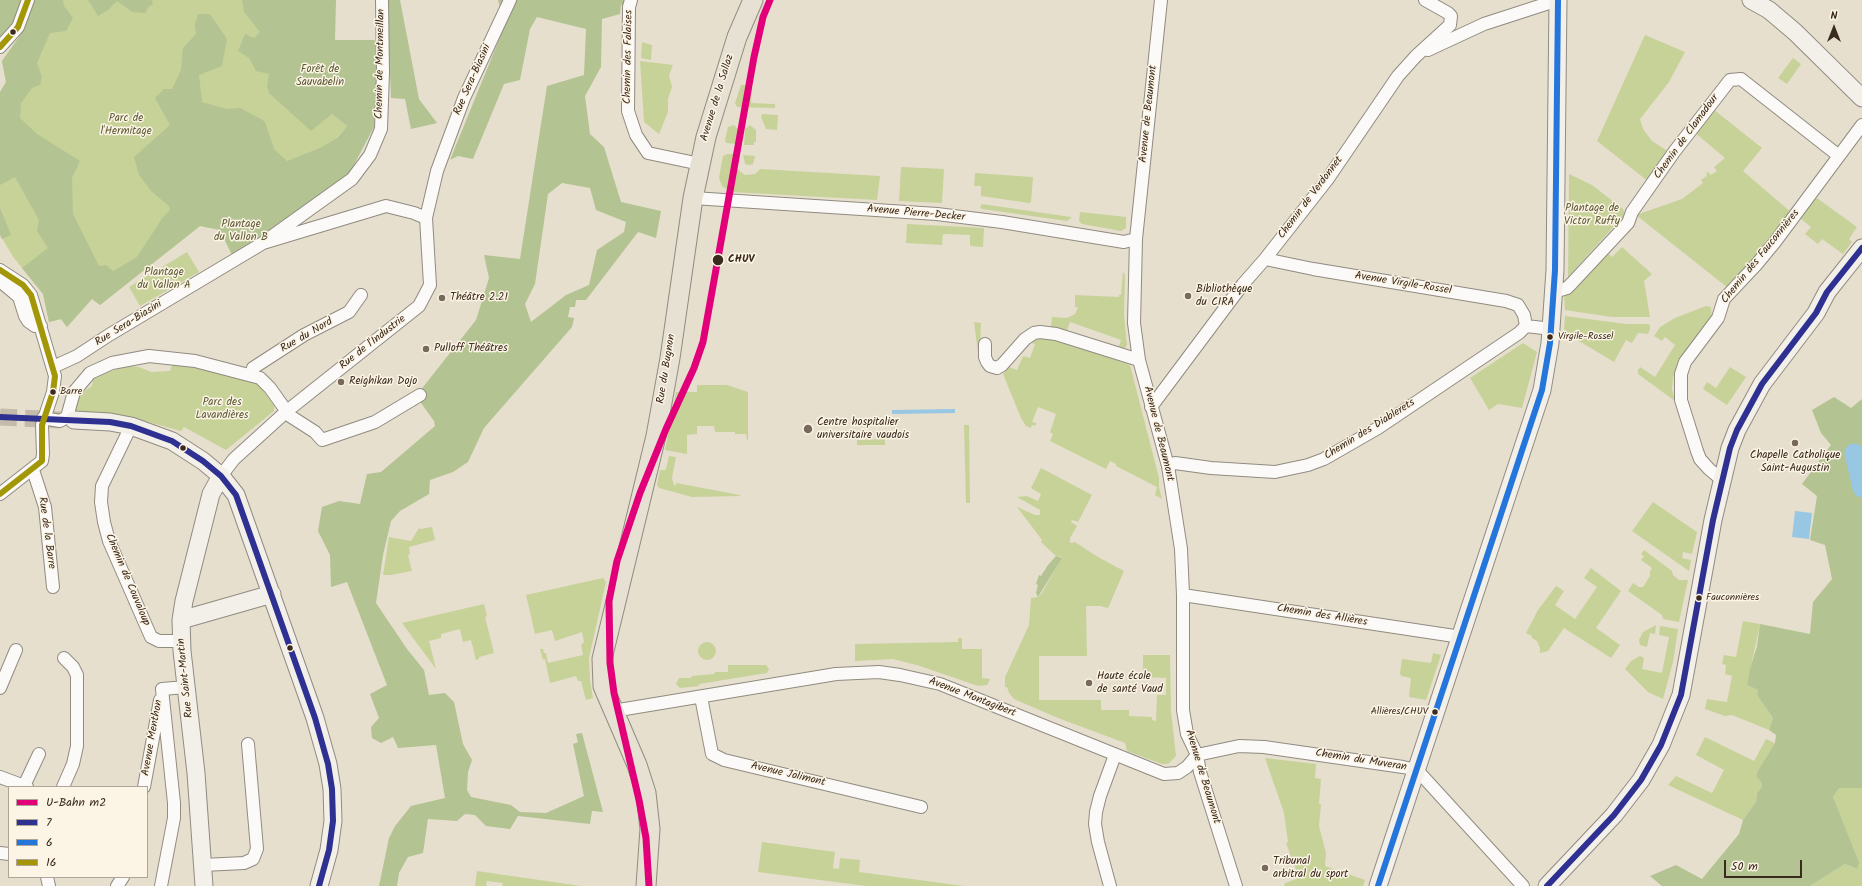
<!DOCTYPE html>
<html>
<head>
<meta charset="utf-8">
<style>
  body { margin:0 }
  #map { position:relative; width:1862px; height:886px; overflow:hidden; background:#e6dfce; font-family:Kalam,sans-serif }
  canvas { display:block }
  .legend { position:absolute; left:8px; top:786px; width:140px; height:92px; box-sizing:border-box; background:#fcf5e5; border:1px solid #afa495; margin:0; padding:5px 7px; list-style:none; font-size:12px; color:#3b2a1e }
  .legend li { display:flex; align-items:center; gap:8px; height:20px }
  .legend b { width:20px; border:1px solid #afa495 }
  .north { position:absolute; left:1814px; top:8px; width:40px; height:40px; -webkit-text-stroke:3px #fcf5e5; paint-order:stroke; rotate:0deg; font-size:11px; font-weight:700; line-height:16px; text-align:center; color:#3b2a1e }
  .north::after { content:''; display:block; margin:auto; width:14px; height:18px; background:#3b2a1e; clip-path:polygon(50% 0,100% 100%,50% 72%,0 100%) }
  .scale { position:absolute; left:1724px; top:860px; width:78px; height:18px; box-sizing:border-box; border:2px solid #3b2a1e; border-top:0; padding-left:5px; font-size:12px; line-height:14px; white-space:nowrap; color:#3b2a1e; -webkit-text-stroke:3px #fcf5e5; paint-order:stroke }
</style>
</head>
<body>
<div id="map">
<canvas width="1862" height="886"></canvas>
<ul class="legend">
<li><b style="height:5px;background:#e2007a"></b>U-Bahn m2</li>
<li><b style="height:5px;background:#2e3192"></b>7</li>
<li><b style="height:5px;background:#2475dc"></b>6</li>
<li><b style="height:5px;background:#a39708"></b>16</li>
</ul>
<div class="north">N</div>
<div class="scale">50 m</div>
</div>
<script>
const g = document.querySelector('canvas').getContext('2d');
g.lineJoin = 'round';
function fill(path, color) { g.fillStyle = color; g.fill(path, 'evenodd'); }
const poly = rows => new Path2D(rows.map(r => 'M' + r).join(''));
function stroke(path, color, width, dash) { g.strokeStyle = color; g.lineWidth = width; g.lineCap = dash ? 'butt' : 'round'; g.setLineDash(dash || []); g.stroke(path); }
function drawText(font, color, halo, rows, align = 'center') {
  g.font = font + ' Kalam,sans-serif'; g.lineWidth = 3; g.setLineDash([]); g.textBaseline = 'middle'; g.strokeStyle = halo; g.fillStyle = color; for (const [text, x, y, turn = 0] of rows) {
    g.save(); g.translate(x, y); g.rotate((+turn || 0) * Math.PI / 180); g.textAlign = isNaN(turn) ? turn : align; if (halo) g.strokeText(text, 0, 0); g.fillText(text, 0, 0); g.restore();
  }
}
fill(poly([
  [35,0,266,0,332,114,347,126,232,255,220,230,200,226,100,305,92,299,67,327,61,319,49,322,43,294,14,258,0,235,0,92,6,82,2,61,19,37],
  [1645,35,1685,52,1669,82,1640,119,1643,129,1652,141,1669,152,1649,182,1597,141],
  [642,42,652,45,651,60,641,58],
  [1793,58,1801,64,1787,84,1778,78],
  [640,61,673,65,669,75,672,87,668,99,668,112,659,134,644,122],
  [741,85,749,85,752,87,751,103,775,104,775,108,737,107,735,103],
  [1713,109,1762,148,1743,171,1793,214,1728,288,1636,215,1682,199,1703,183,1701,180,1707,176,1706,173,1708,172,1711,175,1717,171,1714,167,1725,158,1694,132],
  [762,114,778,115,777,130,766,129,761,117],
  [734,125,738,129,737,144,726,143,725,140,728,127],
  [750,125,756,130,756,142,754,142,754,145,744,145,745,129],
  [727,154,736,154,737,169,745,175,755,174,760,169,880,176,877,200,731,192,722,186,719,178,723,156],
  [743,155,755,156,753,164,749,165,745,164],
  [901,167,944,169,942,203,899,201],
  [975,173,1033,177,1031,202,1029,203,981,196,981,186,974,186],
  [1569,174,1592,185,1623,209,1625,214,1568,277],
  [1814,196,1857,227,1849,239,1852,242,1843,254,1822,239,1818,244,1805,234,1811,227,1800,218,1800,216],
  [982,204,1071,217,1071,218,1067,221,982,209,980,207],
  [1080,212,1126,217,1126,228,1121,231,1082,224,1079,221],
  [907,224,984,228,983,247,970,246,970,235,943,234,942,245,906,243],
  [1622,247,1652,274,1644,281,1650,317,1612,317,1565,310,1564,295,1607,252,1612,257],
  [187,252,199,272,140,306,129,287],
  [1123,272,1125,275,1124,315,1127,345,1124,349,1118,349,1121,340,1070,322,1067,331,1051,327,1052,317,1067,318,1075,314,1078,307,1075,307,1075,295,1119,297,1119,295,1121,295],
  [1706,306,1711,307,1712,317,1677,366,1673,378,1672,389,1675,401,1638,374,1638,370,1640,367,1655,377,1675,345,1665,337,1662,341,1654,336,1660,327,1675,318],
  [1565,316,1626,324,1648,324,1650,325,1650,329,1648,334,1638,333,1632,343,1626,340,1614,362,1564,332],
  [974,322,981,323,980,352,978,353],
  [1041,337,1052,337,1130,365,1159,478,1159,487,1162,499,1155,495,1157,487,1116,466,1116,464,1110,461,1106,469,1050,441,1053,434,1050,432,1056,414,1038,407,1032,422,1036,423,1035,426,1032,425,1031,428,1026,426,1021,418,1003,374,1009,367,1017,370,1023,356,1030,358,1035,344,1028,341],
  [1523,343,1537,352,1522,408,1498,404,1489,410,1470,378],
  [178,363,258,384,274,406,274,411,226,450,184,427,181,431,126,416,75,412,75,402,80,394,92,386,93,379,102,374,128,366,139,367,151,372,170,371,172,365],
  [1730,367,1746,377,1727,405,1703,389,1707,382,1716,388],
  [697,385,727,385,748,392,748,440,747,441,746,434,735,434,735,432,715,432,714,426,697,426,697,434,687,435,687,454,665,450,676,392,697,392],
  [964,425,969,425,970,503,966,503],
  [885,439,885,445,857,445,857,440],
  [669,456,676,457,672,478,674,485,676,486,676,483,740,495,740,496,692,497,659,488,657,485,660,470,665,470,666,469],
  [1041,468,1092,495,1078,522,1072,520,1071,522,1077,526,1070,538,1070,543,1075,542,1098,557,1124,571,1108,608,1100,606,1086,606,1087,656,1039,656,1039,700,1101,700,1101,710,1129,710,1129,716,1152,717,1152,720,1156,721,1157,695,1166,695,1166,678,1143,677,1143,655,1170,655,1171,711,1176,756,1168,764,1162,764,1127,751,1125,743,1058,718,1014,699,1009,693,1007,687,1005,687,1005,677,1029,625,1031,598,1038,597,1042,593,1062,557,1056,556,1041,542,1042,540,1017,507,1035,515,1040,515,1040,510,1017,497,1027,496,1038,501,1041,494,1031,488],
  [1653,502,1697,532,1692,554,1683,552,1682,558,1691,560,1689,571,1632,531],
  [432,527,435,540,409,547,410,554,408,555,412,571,391,575,383,575,389,537,411,541,419,528,421,529],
  [1644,550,1672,571,1673,575,1679,580,1688,580,1679,622,1663,619,1662,615,1628,591,1633,583,1639,587,1643,587,1650,576,1650,572,1652,568,1641,560,1644,556,1641,554],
  [1591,568,1621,591,1596,628,1620,645,1611,658,1564,628,1548,651,1540,653,1540,648,1537,641,1532,638,1532,636,1526,633,1538,610,1556,586,1564,591,1555,605,1575,619,1597,587,1584,578],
  [603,578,606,582,589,658,590,680,593,698,586,700,581,681,578,681,576,676,550,683,545,659,543,660,540,649,543,649,544,653,546,653,548,663,583,655,581,645,584,642,582,632,555,641,552,630,535,634,526,595],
  [484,604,487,616,485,617,494,653,479,657,479,659,476,660,471,640,463,642,460,629,441,634,441,638,429,641,436,669,402,623],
  [1743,621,1760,624,1747,685,1758,690,1757,695,1773,718,1769,730,1732,715,1725,716,1705,709,1707,699,1727,702,1732,676,1725,674,1726,665,1722,664,1724,655,1736,657],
  [1656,625,1655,634,1650,633,1647,647,1640,645,1639,640,1643,632],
  [1660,626,1678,629,1673,662,1663,699,1648,692,1625,669,1631,661,1640,656,1644,658,1642,669,1662,673,1669,637,1659,635],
  [958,638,962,638,962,649,982,649,982,678,990,679,987,685,978,686,920,666,893,659,855,661,855,644,958,642],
  '698 651a9 9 0 1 1 18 0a9 9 0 1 1-18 0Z',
  [1433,653,1441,655,1426,700,1409,697,1411,678,1401,676,1400,673,1402,659,1431,663],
  [728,665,766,665,769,669,767,673,699,684,699,686,680,688,676,684,679,678,691,678,692,676,714,674,715,672,728,672],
  [1705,737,1754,761,1766,739,1775,743,1757,772,1756,776,1761,782,1762,787,1757,793,1756,802,1743,820,1668,785,1676,776,1712,793,1724,770,1696,755],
  [1265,758,1316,764,1315,778,1321,779,1319,804,1321,804,1319,826,1326,853,1325,866,1365,880,1363,886,1284,886,1285,883,1299,878,1286,843,1288,842,1284,813],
  [1839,788,1862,788,1862,886,1810,886,1845,864,1856,869,1833,797],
  [762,842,835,852,833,868,839,869,840,858,860,860,859,872,964,886,866,886,758,872],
  [477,871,581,886,502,886,503,883,487,881,486,886,475,886]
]), '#c7d299');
fill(poly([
  [0,0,23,0,14,23,0,38],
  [35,0,63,0,64,6,73,18,66,31,50,33,37,63,42,77,40,85,32,88,21,103,20,118,37,134,80,161,72,178,73,214,99,266,106,265,113,271,137,257,163,217,170,210,169,206,151,191,139,175,134,157,170,125,155,98,164,89,172,89,181,70,183,48,196,34,195,25,198,14,210,14,227,39,222,66,199,75,202,102,227,109,240,108,261,119,265,122,274,149,287,161,320,148,337,138,347,126,332,114,311,131,269,93,267,86,269,74,256,71,249,58,238,51,245,34,254,38,260,32,244,12,242,0,336,0,335,40,374,40,378,45,374,127,347,178,266,237,232,255,220,230,200,226,100,305,92,299,67,327,61,319,49,322,43,294,22,268,48,248,37,231,39,220,15,177,0,185,0,92,6,82,2,61,19,37],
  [88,0,152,0,153,4,148,7,146,13,132,12,117,1,108,10,98,16],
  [387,0,400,0,419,99,437,123,411,129,405,99,391,98],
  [498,0,625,0,625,5,621,5,620,14,602,19,601,67,585,96,590,134,604,147,621,202,661,211,656,238,638,232,586,300,576,300,575,307,570,307,568,317,574,318,572,327,484,428,468,462,453,472,430,480,429,494,400,511,391,521,383,555,376,603,407,649,424,670,429,695,445,693,454,702,463,744,472,760,468,772,467,790,471,797,511,805,520,812,546,813,584,796,573,744,578,742,576,734,582,733,603,812,592,811,590,824,518,816,510,829,486,826,475,815,465,814,457,821,428,819,423,853,408,857,399,873,397,886,379,886,389,838,395,826,411,806,445,798,436,745,398,748,393,737,381,743,372,738,371,727,379,718,370,694,387,685,347,582,331,587,330,555,318,531,322,507,339,501,360,504,367,474,381,472,435,426,434,421,416,396,476,320,489,278,484,255,520,259,547,86,584,75,586,29,537,17,530,29,520,80,504,84,473,159,458,156,450,160,505,25],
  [562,183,590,188,596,210,626,222,624,232,597,250,589,285,566,295,531,322,525,304,535,284,548,194],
  [0,208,11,235,2,239,0,235],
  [1834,397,1851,408,1862,399,1862,788,1839,788,1833,797,1859,863,1857,869,1845,864,1810,886,1662,886,1650,876,1676,865,1702,879,1739,834,1743,820,1756,802,1757,793,1762,787,1761,782,1756,776,1757,772,1775,743,1776,735,1769,730,1773,718,1757,695,1758,690,1747,685,1750,669,1757,646,1760,624,1810,634,1813,602,1832,579,1825,545,1810,540,1817,496,1802,484,1831,445,1821,433,1812,410],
  [1056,556,1062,558,1038,597,1036,593,1038,585,1036,584,1039,575,1041,576,1048,565]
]), '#b3c392');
fill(poly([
  [955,409,955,413,892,414,892,410],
  [1858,468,1862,470,1862,495,1853,486,1852,470],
  [1795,511,1812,513,1809,539,1792,537]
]), '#98c7e4');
stroke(poly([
  [1854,453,1862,488]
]), '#98c7e4', 19);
stroke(poly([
  [0,417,60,420]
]), '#c4bbab', 17, [17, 8]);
const street = poly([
  [631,0,629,7,628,111,636,135,648,153,700,164],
  [1161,0,1136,239,1134,323,1139,360,1168,466,1181,549,1183,595,1183,710,1187,734,1197,755,1200,772,1236,886],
  [0,47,18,27,28,0],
  [1428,50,1484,24,1558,0],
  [693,198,937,214,1002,222,1124,242,1136,239],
  [271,237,352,179,370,155,381,129,383,72,382,0],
  [1265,259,1313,269,1506,301,1518,305,1524,315,1526,326],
  [0,270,23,285,31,295,55,376,53,392,42,425,43,454,42,461,0,494],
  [0,281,19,297,25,316,28,321,35,326,41,326],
  [1554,292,1567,288,1572,283,1628,223,1632,212,1674,152,1730,80,1741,79,1839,156],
  [1526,326,1552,329],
  [985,344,985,357,987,362,990,366,997,368,1002,365,1025,339,1034,333,1040,332,1056,334,1139,360],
  [53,367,77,356,109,335,263,243,386,206,414,213,426,218,437,171,464,98,510,0],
  [251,374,253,368,304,335,349,312,361,295],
  [1151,407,1243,284,1265,259,1327,180,1398,76,1416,56,1450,25,1451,16,1448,13,1425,0],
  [43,418,60,421,67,417,74,392,90,373,112,363,149,356,195,361,260,378,270,388,290,416,315,432,322,440,375,422,420,395],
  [131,426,102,486,101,502,104,522,109,541,151,637,159,641,181,641],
  [1168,466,1175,463,1211,468,1275,472,1308,465,1324,459,1378,428,1519,333,1526,326],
  [33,470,45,507,53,587],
  [221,476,234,459,287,411,419,306,430,285,426,218],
  [1722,480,1709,469,1700,459,1697,451,1681,400,1681,374,1685,362,1718,318,1724,299,1756,265,1775,242,1862,125],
  [1183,595,1461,637],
  [0,688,16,650],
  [162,689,186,687],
  [701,697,712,754,724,760,921,807],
  [613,711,836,674,879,672,900,675,940,684,1164,774,1178,773,1187,767,1197,755],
  [1197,755,1239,746,1264,747,1403,767,1417,770,1523,886],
  [0,777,27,787],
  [24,786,39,754],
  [63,787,73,764,77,746,77,675,73,667,64,658],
  [144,787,160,700],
  [0,853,9,854],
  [203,865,244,863,253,859,257,849,248,744],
  [47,877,49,886],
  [117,886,123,877],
  [161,886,174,818,174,803,162,689],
  [1110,886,1098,842,1095,824,1096,812,1100,796,1115,755]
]);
const secondary = poly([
  [1751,0,1769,10,1795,32,1862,98],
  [74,420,110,422,131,426,172,441,203,461,221,476,236,495,315,718,328,764,332,789,333,821,329,850,319,886],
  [181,620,272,594],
  [204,886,196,773,182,651,181,620,184,601,211,494,221,476],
  [1378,886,1542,390,1550,343,1555,270,1558,0],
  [1547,886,1614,815,1641,780,1661,745,1681,695,1713,520,1730,448,1737,430,1762,384,1816,313,1827,292,1862,248]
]);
const primary = poly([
  [646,886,650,829,646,793,637,765,603,686,602,659,656,436,670,358,693,198,706,137,737,37,753,0]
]);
stroke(street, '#918b80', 14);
stroke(secondary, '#918b80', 19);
stroke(primary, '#918b80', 21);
stroke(street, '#fbfaf8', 12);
stroke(secondary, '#f3f0e9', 17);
stroke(primary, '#e6e1d3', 19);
stroke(poly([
  [0,417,110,422,131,426,172,441,203,461,221,476,236,495,315,718,328,764,332,789,333,821,329,850,319,886],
  [1547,886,1614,815,1641,780,1661,745,1681,695,1713,520,1730,448,1737,430,1762,384,1816,313,1827,292,1862,248]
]), '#2e3192', 6);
stroke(poly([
  [1378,886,1542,390,1550,343,1555,270,1558,0]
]), '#2475dc', 6);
stroke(poly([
  [0,47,18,27,28,0],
  [0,270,23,285,31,295,55,376,53,392,42,425,42,461,0,494]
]), '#a39708', 6);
stroke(poly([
  [649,886,646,838,639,800,614,693,610,663,609,601,617,561,640,493,666,429,694,368,703,342,754,57,763,17,770,0]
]), '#e2007a', 7);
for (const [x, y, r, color] of [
  [13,32,3.5,"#3b2a1e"],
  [718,260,6,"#3b2a1e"],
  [1188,296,4,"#77695c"],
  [442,298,4,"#77695c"],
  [1550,337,3.5,"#3b2a1e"],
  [426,349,4,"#77695c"],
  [341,382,4,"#77695c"],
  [53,392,3.5,"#3b2a1e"],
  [808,429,5,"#77695c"],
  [1795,443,4,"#77695c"],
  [183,448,3.5,"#3b2a1e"],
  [1699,598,3.5,"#3b2a1e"],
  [290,648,3.5,"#3b2a1e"],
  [1089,683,4,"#77695c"],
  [1435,712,3.5,"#3b2a1e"],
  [1265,868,4,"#77695c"]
]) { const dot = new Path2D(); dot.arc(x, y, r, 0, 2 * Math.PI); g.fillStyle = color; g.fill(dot); stroke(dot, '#fcf5e5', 1.5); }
drawText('10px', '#3b2a1e', '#fcf5e5', [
  ["Virgile-Rossel",1558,337],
  ["Barre",60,392],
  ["Fauconnières",1706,598],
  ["Allières/CHUV",1428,712,"right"]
], 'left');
drawText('11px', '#3b2a1e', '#fcf5e5', [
  ["Chemin des Falaises",629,57,-89],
  ["Chemin de Montmeillan",381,64,-89],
  ["Rue Sera-Biasini",473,80,-66],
  ["Avenue de la Sallaz",718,98,-73],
  ["Avenue de Beaumont",1149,114,-84],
  ["Chemin de Clamadour",1687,137,-54],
  ["Chemin de Verdonnet",1311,198,-53],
  ["Avenue Pierre-Decker",916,214,5],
  ["Chemin des Fauconnières",1761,257,-51],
  ["Avenue Virgile-Rossel",1403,284,9],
  ["Rue Sera-Biasini",129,324,-32],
  ["Rue du Nord",307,336,-30],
  ["Rue de l'Industrie",373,343,-38],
  ["Rue du Bugnon",667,369,-81],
  ["Chemin des Diablerets",1370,430,-32],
  ["Avenue de Beaumont",1158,434,76],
  ["Rue de la Barre",46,533,82],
  ["Chemin de Couvaloup",127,580,67],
  ["Chemin des Allières",1322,616,9],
  ["Rue Saint-Martin",186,678,-96],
  ["Avenue Montagibert",972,698,21],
  ["Avenue Menthon",153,738,-80],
  ["Chemin du Muveran",1361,761,9],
  ["Avenue Jolimont",788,775,13],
  ["Avenue de Beaumont",1202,777,73]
]);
drawText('11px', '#5d5936', '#fcf5e5', [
  ["Forêt de",320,70],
  ["Sauvabelin",320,83],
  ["Parc de",126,119],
  ["l'Hermitage",126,132],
  ["Plantage de",1592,209],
  ["Victor Ruffy",1592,222],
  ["Plantage",241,225],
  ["du Vallon B",241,238],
  ["Plantage",164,273],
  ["du Vallon A",164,286],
  ["Parc des",222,403],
  ["Lavandières",222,416]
]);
drawText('bold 11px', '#3b2a1e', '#fcf5e5', [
  ["CHUV",728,260]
], 'left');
drawText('11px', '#3b2a1e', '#fcf5e5', [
  ["Bibliothèque",1196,290],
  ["du CIRA",1196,303],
  ["Théâtre 2.21",450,298],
  ["Pulloff Théâtres",434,349],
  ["Reighikan Dojo",349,382],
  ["Centre hospitalier",817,423],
  ["universitaire vaudois",817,436],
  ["Chapelle Catholique",1795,456,"center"],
  ["Saint-Augustin",1795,469,"center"],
  ["Haute école",1097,677],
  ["de santé Vaud",1097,690],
  ["Tribunal",1273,862],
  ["arbitral du sport",1273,875]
], 'left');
</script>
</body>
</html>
